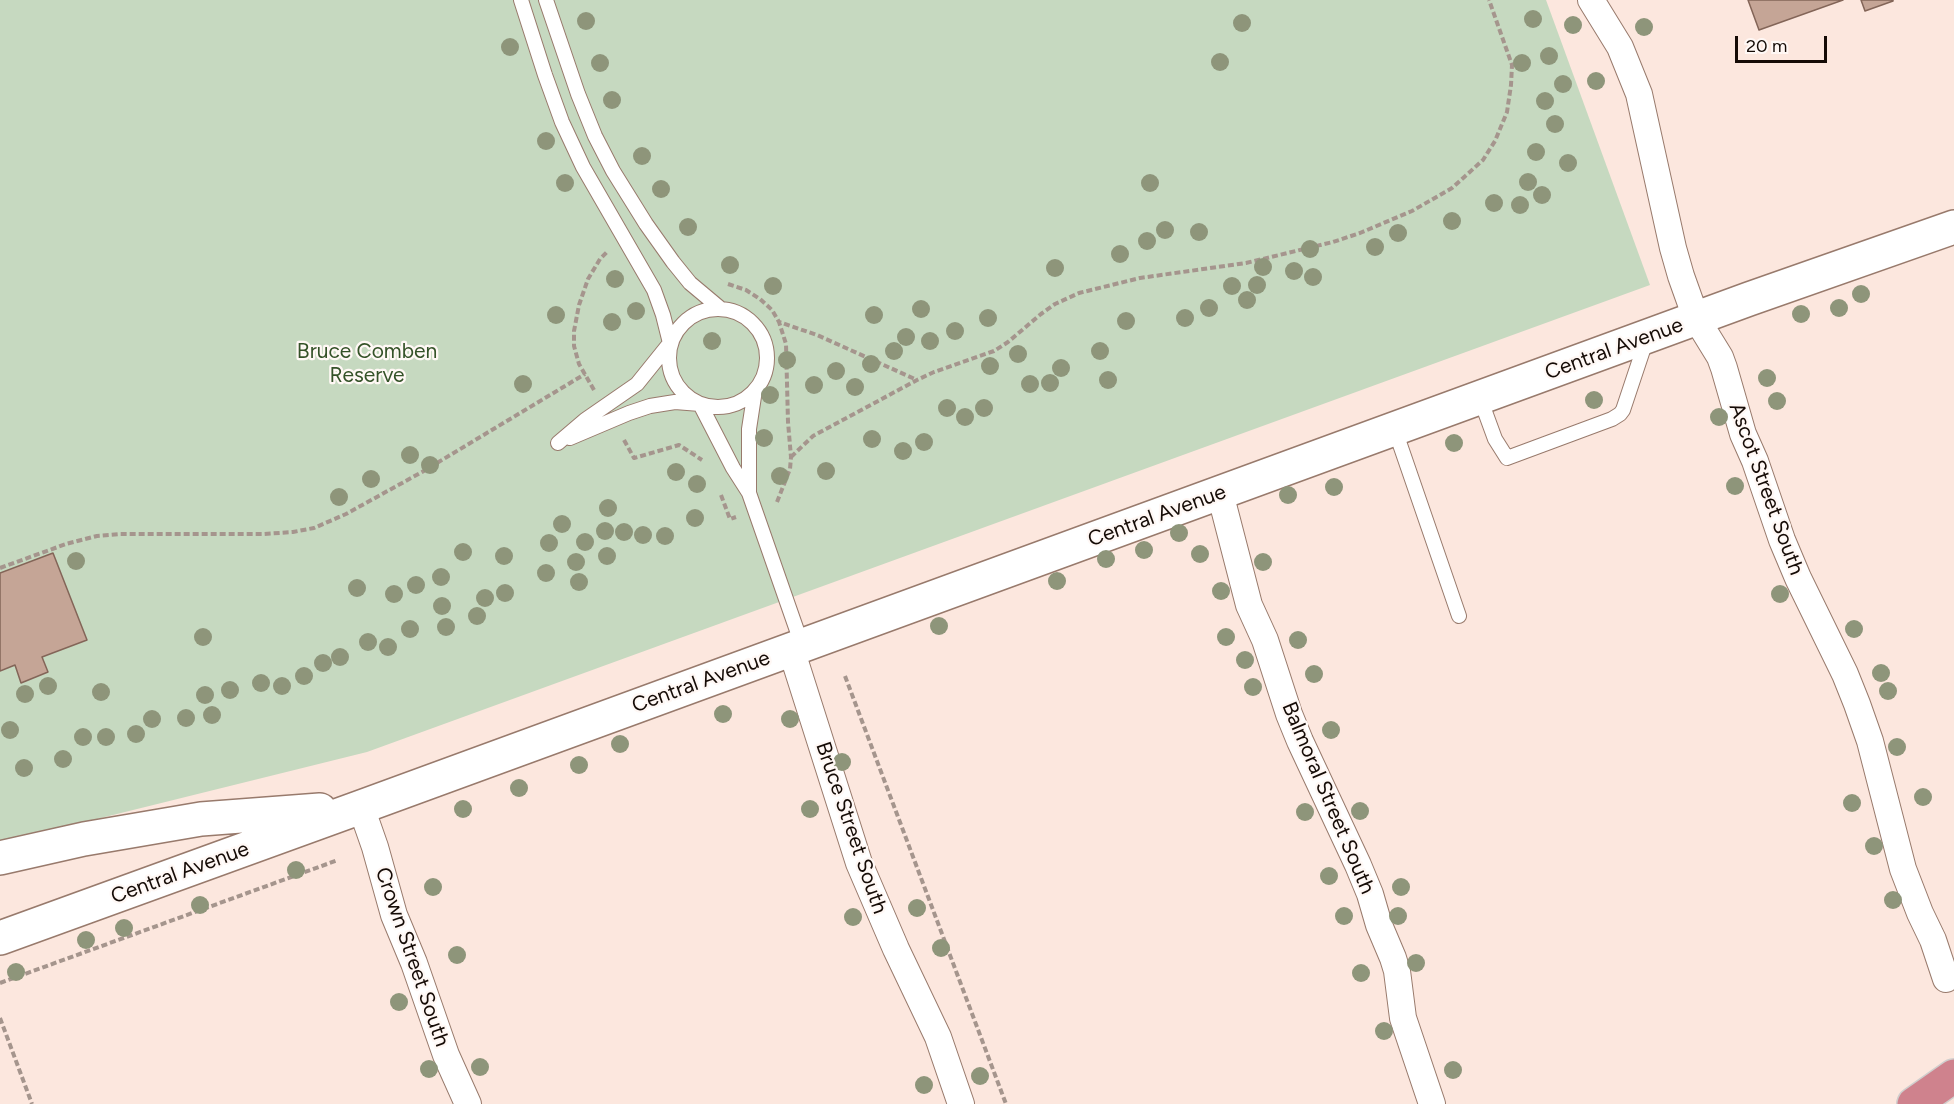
<!DOCTYPE html>
<html>
<head>
<meta charset="utf-8">
<style>
  body { margin:0 }
  #map { position:relative; width:1954px; height:1104px; overflow:hidden; background:#fce7de; font-family:Figtree,sans-serif }
  canvas { display:block }
  .scale { position:absolute; left:1735px; top:36px; width:92px; height:27px; box-sizing:border-box; border:3px solid #150b06; border-top:0; padding-left:8px; font-size:18px; line-height:21px; white-space:nowrap; color:#150b06; -webkit-text-stroke:4px #fff8f5; paint-order:stroke }
</style>
</head>
<body>
<div id="map">
<canvas width="1954" height="1104"></canvas>
<div class="scale">20 m</div>
</div>
<script>
const g = document.querySelector('canvas').getContext('2d');
g.lineJoin = 'round';
function fill(path, color) { g.fillStyle = color; g.fill(path, 'evenodd'); }
const poly = rows => new Path2D(rows.map(r => 'M' + r).join(''));
function stroke(path, color, width, dash) { g.strokeStyle = color; g.lineWidth = width; g.lineCap = dash ? 'butt' : 'round'; g.setLineDash(dash || []); g.stroke(path); }
function drawText(font, color, halo, rows, align = 'center') {
  g.font = font + ' Figtree,sans-serif'; g.lineWidth = 4.5; g.setLineDash([]); g.textBaseline = 'middle'; g.strokeStyle = halo; g.fillStyle = color; for (const [text, x, y, turn = 0] of rows) {
    g.save(); g.translate(x, y); g.rotate((+turn || 0) * Math.PI / 180); g.textAlign = isNaN(turn) ? turn : align; if (halo) g.strokeText(text, 0, 0); g.fillText(text, 0, 0); g.restore();
  }
}
fill(poly([
  [0,0,1546,0,1650,285,367,752,0,843]
]), '#c6d9c0');
const building = poly([
  [1748,0,1843,0,1759,30,1748,0],
  [1861,0,1893,0,1893,1,1865,11,1861,0],
  [53,553,87,640,42,657,48,672,21,683,15,665,0,671,0,573,53,553]
]);
fill(building, '#c5a596');
stroke(building, '#836558', 1.5);
const lane = poly([
  [521,0,545,75,562,122,583,167,654,290,663,315,670,343,637,384,585,420,558,443],
  [546,0,578,94,595,136,613,171,646,224,673,262,690,283,721,309],
  '669 358a49 49 0 1 1 98 0a49 49 0 1 1-98 0Z',
  [1480,398,1495,439,1507,458,1612,419,1620,414,1623,410,1646,341],
  [1395,430,1459,616],
  [570,438,629,413,650,406,675,402,700,404,733,468,749,493,802,645],
  [749,493,749,429,755,390]
]);
const street = poly([
  [1591,0,1620,47,1639,94,1673,248,1681,276,1696,318,1720,357,1724,368,1743,434,1755,461,1782,540,1798,578,1845,674,1857,704,1870,741,1903,869,1920,913,1933,940,1946,979],
  [1220,493,1249,605,1265,640,1289,714,1300,741,1358,865,1370,894,1379,925,1393,958,1397,971,1403,1018,1432,1104],
  [791,649,859,863,896,949,938,1037,961,1104],
  [361,807,375,847,394,915,414,963,446,1055,468,1104]
]);
const secondary = poly([
  [0,858,84,839,201,819,320,810],
  [0,938,361,807,1749,299,1954,227]
]);
const highway = poly([
  [1914,1104,1954,1076]
]);
stroke(lane, '#987a6c', 16);
stroke(street, '#987a6c', 28);
stroke(secondary, '#987a6c', 36);
stroke(highway, '#d0cecd', 36);
stroke(poly([
  [728,284,746,290,760,299,772,310,779,322],
  [594,390,579,364,574,346,574,331,579,305,588,279,600,259,608,251],
  [624,440,634,458,679,445,702,460],
  [791,457,813,436,917,380,934,372,994,351,1008,342,1041,314,1055,304,1079,293,1140,278,1246,263,1333,242,1360,233,1412,211,1452,188,1483,160,1495,141,1507,112,1511,85,1512,65,1489,0],
  [721,495,730,519,736,517],
  [777,502,790,469,791,457,788,422,786,344,779,322,817,335,917,380],
  [0,568,66,544,97,536,120,534,263,534,293,532,314,528,346,514,422,472,585,374],
  [845,676,1006,1104],
  [0,983,338,860],
  [0,1018,32,1104]
]), '#a5958d', 4, [6, 3]);
stroke(lane, '#fff', 14);
stroke(street, '#fff', 26);
stroke(secondary, '#fff', 33);
stroke(highway, '#cf828d', 33);
g.fillStyle = '#8e957a';
for (const [x, y] of [
  [1533,19],
  [586,21],
  [1242,23],
  [1573,25],
  [1644,27],
  [510,47],
  [1549,56],
  [1220,62],
  [600,63],
  [1522,63],
  [1596,81],
  [1563,84],
  [612,100],
  [1545,101],
  [1555,124],
  [546,141],
  [1536,152],
  [642,156],
  [1568,163],
  [1528,182],
  [565,183],
  [1150,183],
  [661,189],
  [1542,195],
  [1494,203],
  [1520,205],
  [1452,221],
  [688,227],
  [1165,230],
  [1199,232],
  [1398,233],
  [1147,241],
  [1375,247],
  [1310,249],
  [1120,254],
  [730,265],
  [1263,267],
  [1055,268],
  [1294,271],
  [1313,277],
  [615,279],
  [1257,285],
  [773,286],
  [1232,286],
  [1861,294],
  [1247,300],
  [1209,308],
  [1839,308],
  [921,309],
  [636,311],
  [1801,314],
  [556,315],
  [874,315],
  [988,318],
  [1185,318],
  [1126,321],
  [612,322],
  [955,331],
  [906,337],
  [712,341],
  [930,341],
  [894,351],
  [1100,351],
  [1018,354],
  [787,360],
  [871,364],
  [990,366],
  [1061,368],
  [836,371],
  [1767,378],
  [1108,380],
  [1050,383],
  [523,384],
  [1030,384],
  [814,385],
  [855,387],
  [770,395],
  [1594,400],
  [1777,401],
  [947,408],
  [984,408],
  [965,417],
  [1719,417],
  [764,438],
  [872,439],
  [924,442],
  [1454,443],
  [903,451],
  [410,455],
  [430,465],
  [826,471],
  [676,472],
  [780,476],
  [371,479],
  [697,484],
  [1735,486],
  [1334,487],
  [1288,495],
  [339,497],
  [608,508],
  [695,518],
  [562,524],
  [605,531],
  [624,532],
  [1179,533],
  [643,535],
  [665,536],
  [585,542],
  [549,543],
  [1144,550],
  [463,552],
  [1200,554],
  [504,556],
  [607,556],
  [1106,559],
  [76,561],
  [576,562],
  [1263,562],
  [546,573],
  [441,577],
  [1057,581],
  [579,582],
  [416,585],
  [357,588],
  [1221,591],
  [505,593],
  [394,594],
  [1780,594],
  [485,598],
  [442,606],
  [477,616],
  [939,626],
  [446,627],
  [410,629],
  [1854,629],
  [203,637],
  [1226,637],
  [1298,640],
  [368,642],
  [388,647],
  [340,657],
  [1245,660],
  [323,663],
  [1881,673],
  [1314,674],
  [304,676],
  [261,683],
  [48,686],
  [282,686],
  [1253,687],
  [230,690],
  [1888,691],
  [101,692],
  [25,694],
  [205,695],
  [723,714],
  [212,715],
  [186,718],
  [152,719],
  [790,719],
  [10,730],
  [1331,730],
  [136,734],
  [83,737],
  [106,737],
  [620,744],
  [1897,747],
  [63,759],
  [842,762],
  [579,765],
  [24,768],
  [519,788],
  [1923,797],
  [1852,803],
  [463,809],
  [810,809],
  [1360,811],
  [1305,812],
  [1874,846],
  [296,870],
  [1329,876],
  [433,887],
  [1401,887],
  [1893,900],
  [200,905],
  [917,908],
  [1344,916],
  [1398,916],
  [853,917],
  [124,928],
  [86,940],
  [941,948],
  [457,955],
  [1416,963],
  [16,972],
  [1361,973],
  [399,1002],
  [1384,1031],
  [480,1067],
  [429,1069],
  [1453,1070],
  [980,1076],
  [924,1085]
]) { g.beginPath(); g.arc(x, y, 9, 0, 2 * Math.PI); g.fill(); }
drawText('21px', '#150b06', '#fff8f5', [
  ["Central Avenue",1614,349,-20],
  ["Ascot Street South",1766,489,70],
  ["Central Avenue",1157,516,-20],
  ["Central Avenue",701,682,-20],
  ["Balmoral Street South",1328,798,67],
  ["Bruce Street South",851,828,71],
  ["Central Avenue",180,873,-20],
  ["Crown Street South",412,957,71]
]);
drawText('21px', '#345228', '#fff8f5', [
  ["Bruce Comben",367,352],
  ["Reserve",367,376]
]);
</script>
</body>
</html>
